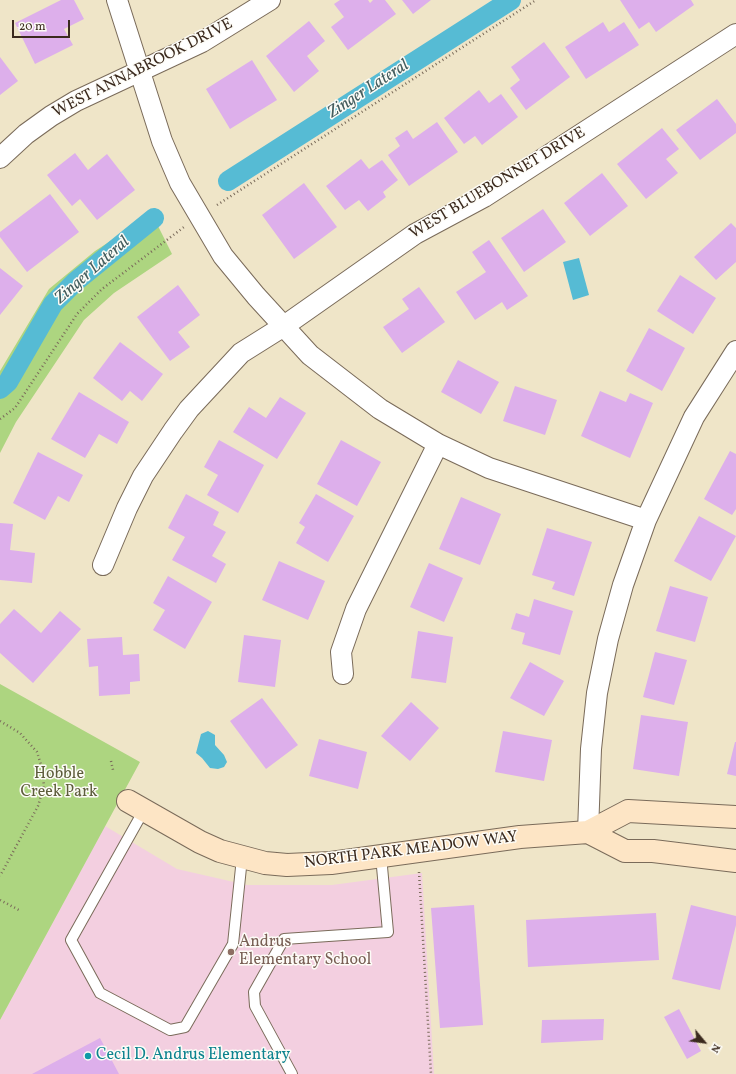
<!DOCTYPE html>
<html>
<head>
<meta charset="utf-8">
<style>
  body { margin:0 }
  #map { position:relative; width:736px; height:1074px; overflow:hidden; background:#efe5c8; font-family:Vollkorn,serif }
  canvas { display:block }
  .north { position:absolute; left:684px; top:1022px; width:40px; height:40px; -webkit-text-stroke:3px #fdfcf7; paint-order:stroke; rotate:119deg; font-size:11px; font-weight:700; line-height:16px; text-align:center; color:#3b2a1e }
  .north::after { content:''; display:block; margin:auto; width:14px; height:18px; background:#3b2a1e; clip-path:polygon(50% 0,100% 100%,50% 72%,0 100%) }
  .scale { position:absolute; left:12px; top:20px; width:58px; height:18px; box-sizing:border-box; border:2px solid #3b2a1e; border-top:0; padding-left:5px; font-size:12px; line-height:14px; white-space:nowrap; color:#3b2a1e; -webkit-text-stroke:3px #fdfcf7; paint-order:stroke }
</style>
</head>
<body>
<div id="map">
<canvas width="736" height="1074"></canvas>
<div class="north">N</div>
<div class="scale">20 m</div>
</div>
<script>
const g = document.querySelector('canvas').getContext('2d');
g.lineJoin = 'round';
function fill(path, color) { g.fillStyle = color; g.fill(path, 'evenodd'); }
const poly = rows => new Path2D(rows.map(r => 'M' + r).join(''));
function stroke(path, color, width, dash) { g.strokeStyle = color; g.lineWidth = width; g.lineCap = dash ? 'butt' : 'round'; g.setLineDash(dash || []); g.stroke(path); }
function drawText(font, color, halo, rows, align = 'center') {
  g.font = font + ' Vollkorn,serif'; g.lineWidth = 3; g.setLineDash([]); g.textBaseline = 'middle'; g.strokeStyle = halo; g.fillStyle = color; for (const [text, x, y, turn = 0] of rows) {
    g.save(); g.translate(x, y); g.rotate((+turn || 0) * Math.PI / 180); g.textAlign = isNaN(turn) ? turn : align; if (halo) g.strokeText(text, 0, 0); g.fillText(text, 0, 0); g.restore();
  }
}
fill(poly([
  [105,826,177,869,247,885,332,885,422,873,434,1074,0,1074,0,1020]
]), '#f3cfe0');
fill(poly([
  [152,214,172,254,114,293,84,320,16,422,0,453,0,371,49,289,95,251],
  [0,684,140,762,0,1020]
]), '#add580');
fill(poly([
  [579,258,589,295,573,300,563,262],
  [208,731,215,735,215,745,224,755,227,762,224,767,218,769,210,768,202,758,196,753,201,734]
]), '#56bbd4');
stroke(poly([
  [228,181,511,0],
  [0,389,8,382,53,304,75,282,154,218]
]), '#56bbd4', 20);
fill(poly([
  [61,0,74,0,84,19,64,29,73,45,35,64,15,23],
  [340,0,368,0,370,3,373,0,385,0,396,14,348,50,331,27,344,17,334,4],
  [402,0,431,0,413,14],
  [620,0,691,0,694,5,656,32,649,22,639,29],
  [309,21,325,41,307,56,319,71,294,92,266,56],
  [603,22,609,32,624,22,639,45,586,79,565,47],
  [544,42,570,77,526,110,510,88,520,80,511,67],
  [0,57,18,81,0,95],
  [252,60,277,100,230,129,206,89],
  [479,90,489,103,501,94,518,117,482,145,475,136,464,144,444,118],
  [717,99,736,124,736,133,700,160,676,130],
  [437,122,458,152,409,186,388,155,400,146,395,138,407,130,413,139],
  [662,128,679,149,666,159,678,173,646,199,617,164],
  [75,153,88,170,107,154,135,190,97,220,80,199,72,206,47,175],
  [361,159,369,169,382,160,398,180,383,192,386,197,368,211,359,200,345,210,326,186],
  [602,173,628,206,590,236,564,203],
  [304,183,337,227,294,259,262,215],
  [50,194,79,232,27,272,0,237,0,232],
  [543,209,566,242,524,272,501,238],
  [731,223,736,228,736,262,716,280,694,257],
  [489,240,528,296,507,310,502,302,475,320,456,292,486,272,472,252],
  [0,268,23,286,0,315],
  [680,275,716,298,693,334,657,311],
  [178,285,200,315,178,332,190,347,170,361,137,317],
  [419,287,445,322,402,353,383,327,409,309,402,299],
  [649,328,685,348,662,391,626,371],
  [120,342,163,374,142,401,130,391,122,401,93,378],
  [458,360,499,382,481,414,441,392],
  [515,386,557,400,545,435,503,421],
  [600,391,626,402,630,393,653,403,630,458,581,436],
  [79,392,129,422,117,444,99,434,85,458,51,439],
  [280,397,306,413,277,459,233,432,249,407,266,418],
  [219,440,264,465,238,513,207,495,218,475,204,467],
  [341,440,381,462,357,506,317,484],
  [730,451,736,454,736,509,732,515,704,499],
  [38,452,83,475,69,502,58,496,45,520,13,503],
  [186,494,219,512,213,525,226,532,212,556,226,564,216,583,172,560,185,537,168,528],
  [316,494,354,516,328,562,296,543,305,527,299,523],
  [461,497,501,514,480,565,439,549],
  [699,516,736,536,711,581,674,561],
  [0,523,13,524,10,550,35,553,32,583,0,580],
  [547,528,592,542,574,596,552,589,555,582,532,575],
  [279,561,325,581,308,620,262,600],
  [429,563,463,578,444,622,410,607],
  [168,576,212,602,185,649,153,630,165,610,153,603],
  [670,586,708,597,695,642,656,631],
  [534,599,573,611,560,655,522,644,525,633,511,629,516,613,529,617],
  [14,609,41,633,60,611,81,629,33,683,0,653,0,624],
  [418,631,453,637,446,683,411,678],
  [244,635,281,640,275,687,238,682],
  [122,637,123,655,139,654,140,681,130,682,130,694,99,696,98,666,89,667,87,639],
  [655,652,687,660,674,705,643,697],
  [530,662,564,681,544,716,510,698],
  [262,698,298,745,266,769,230,721],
  [411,702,439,728,410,761,381,736],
  [641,715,688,722,679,776,633,769],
  [503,731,552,740,544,781,495,772],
  [319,739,367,752,358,789,309,776],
  [735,742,736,742,736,776,727,774],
  [474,905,483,1025,440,1028,431,908],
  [691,905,736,916,736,925,720,990,672,979],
  [656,913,659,960,528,967,526,920],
  [679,1009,701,1051,687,1059,664,1017],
  [604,1019,603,1040,541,1043,542,1020],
  [100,1038,119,1074,32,1074]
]), '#ddafeb');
const lane = poly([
  [144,810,71,940,100,993,170,1030,185,1027,233,944,242,858],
  [292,1074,255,1006,254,992,284,939,388,932,381,856]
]);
const street = poly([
  [117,0,162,141,180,183,223,256,256,296,310,355,380,409,438,444,489,468,646,520],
  [0,158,26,134,51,116,76,101,202,42,270,0],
  [103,565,127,508,143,476,173,431,189,409,241,353,284,326,415,234,484,197,736,34],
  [343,674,341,652,356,609,438,444],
  [588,832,591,749,597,693,608,639,623,585,646,520,694,417,736,351]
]);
const secondary = poly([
  [128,801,200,842,220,851,265,863,287,865,331,863,520,837,588,832],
  [736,817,628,811,588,832,625,851,653,851,736,861]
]);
stroke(lane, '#7a6b5a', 12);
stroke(street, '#7a6b5a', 22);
stroke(secondary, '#7a6b5a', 24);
stroke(poly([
  [217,205,536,0],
  [0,419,15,408,77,314,102,289,184,227],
  [0,721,20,733,37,752,42,768,44,786,38,806,0,876],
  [111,761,113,770],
  [419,872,431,1074],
  [0,900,19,910]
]), '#7a6b5a', 2.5, [1, 3]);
stroke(lane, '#fff', 10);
stroke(street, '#fff', 20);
stroke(secondary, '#fde5c5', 22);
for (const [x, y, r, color] of [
  [231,952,4,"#8d6e63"],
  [88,1056,4,"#0f9aa8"]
]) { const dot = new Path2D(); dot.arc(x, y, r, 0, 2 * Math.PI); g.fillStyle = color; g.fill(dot); stroke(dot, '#fdfcf7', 1.5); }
drawText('16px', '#3b2a1e', '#fdfcf7', [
  ["WEST ANNABROOK DRIVE",143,69,-27],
  ["WEST BLUEBONNET DRIVE",498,184,-31],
  ["NORTH PARK MEADOW WAY",411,851,-7]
]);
drawText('16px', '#5d5d3b', '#fdfcf7', [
  ["Hobble",59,775],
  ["Creek Park",59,793]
]);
drawText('16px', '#785e54', '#fdfcf7', [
  ["Andrus",239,943],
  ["Elementary School",239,961]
], 'left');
drawText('16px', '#0d838f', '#fdfcf7', [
  ["Cecil D. Andrus Elementary",96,1056]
], 'left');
drawText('italic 17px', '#445d5e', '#fdfcf7', [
  ["Zinger Lateral",369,90,-33],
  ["Zinger Lateral",93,271,-41]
]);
</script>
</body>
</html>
